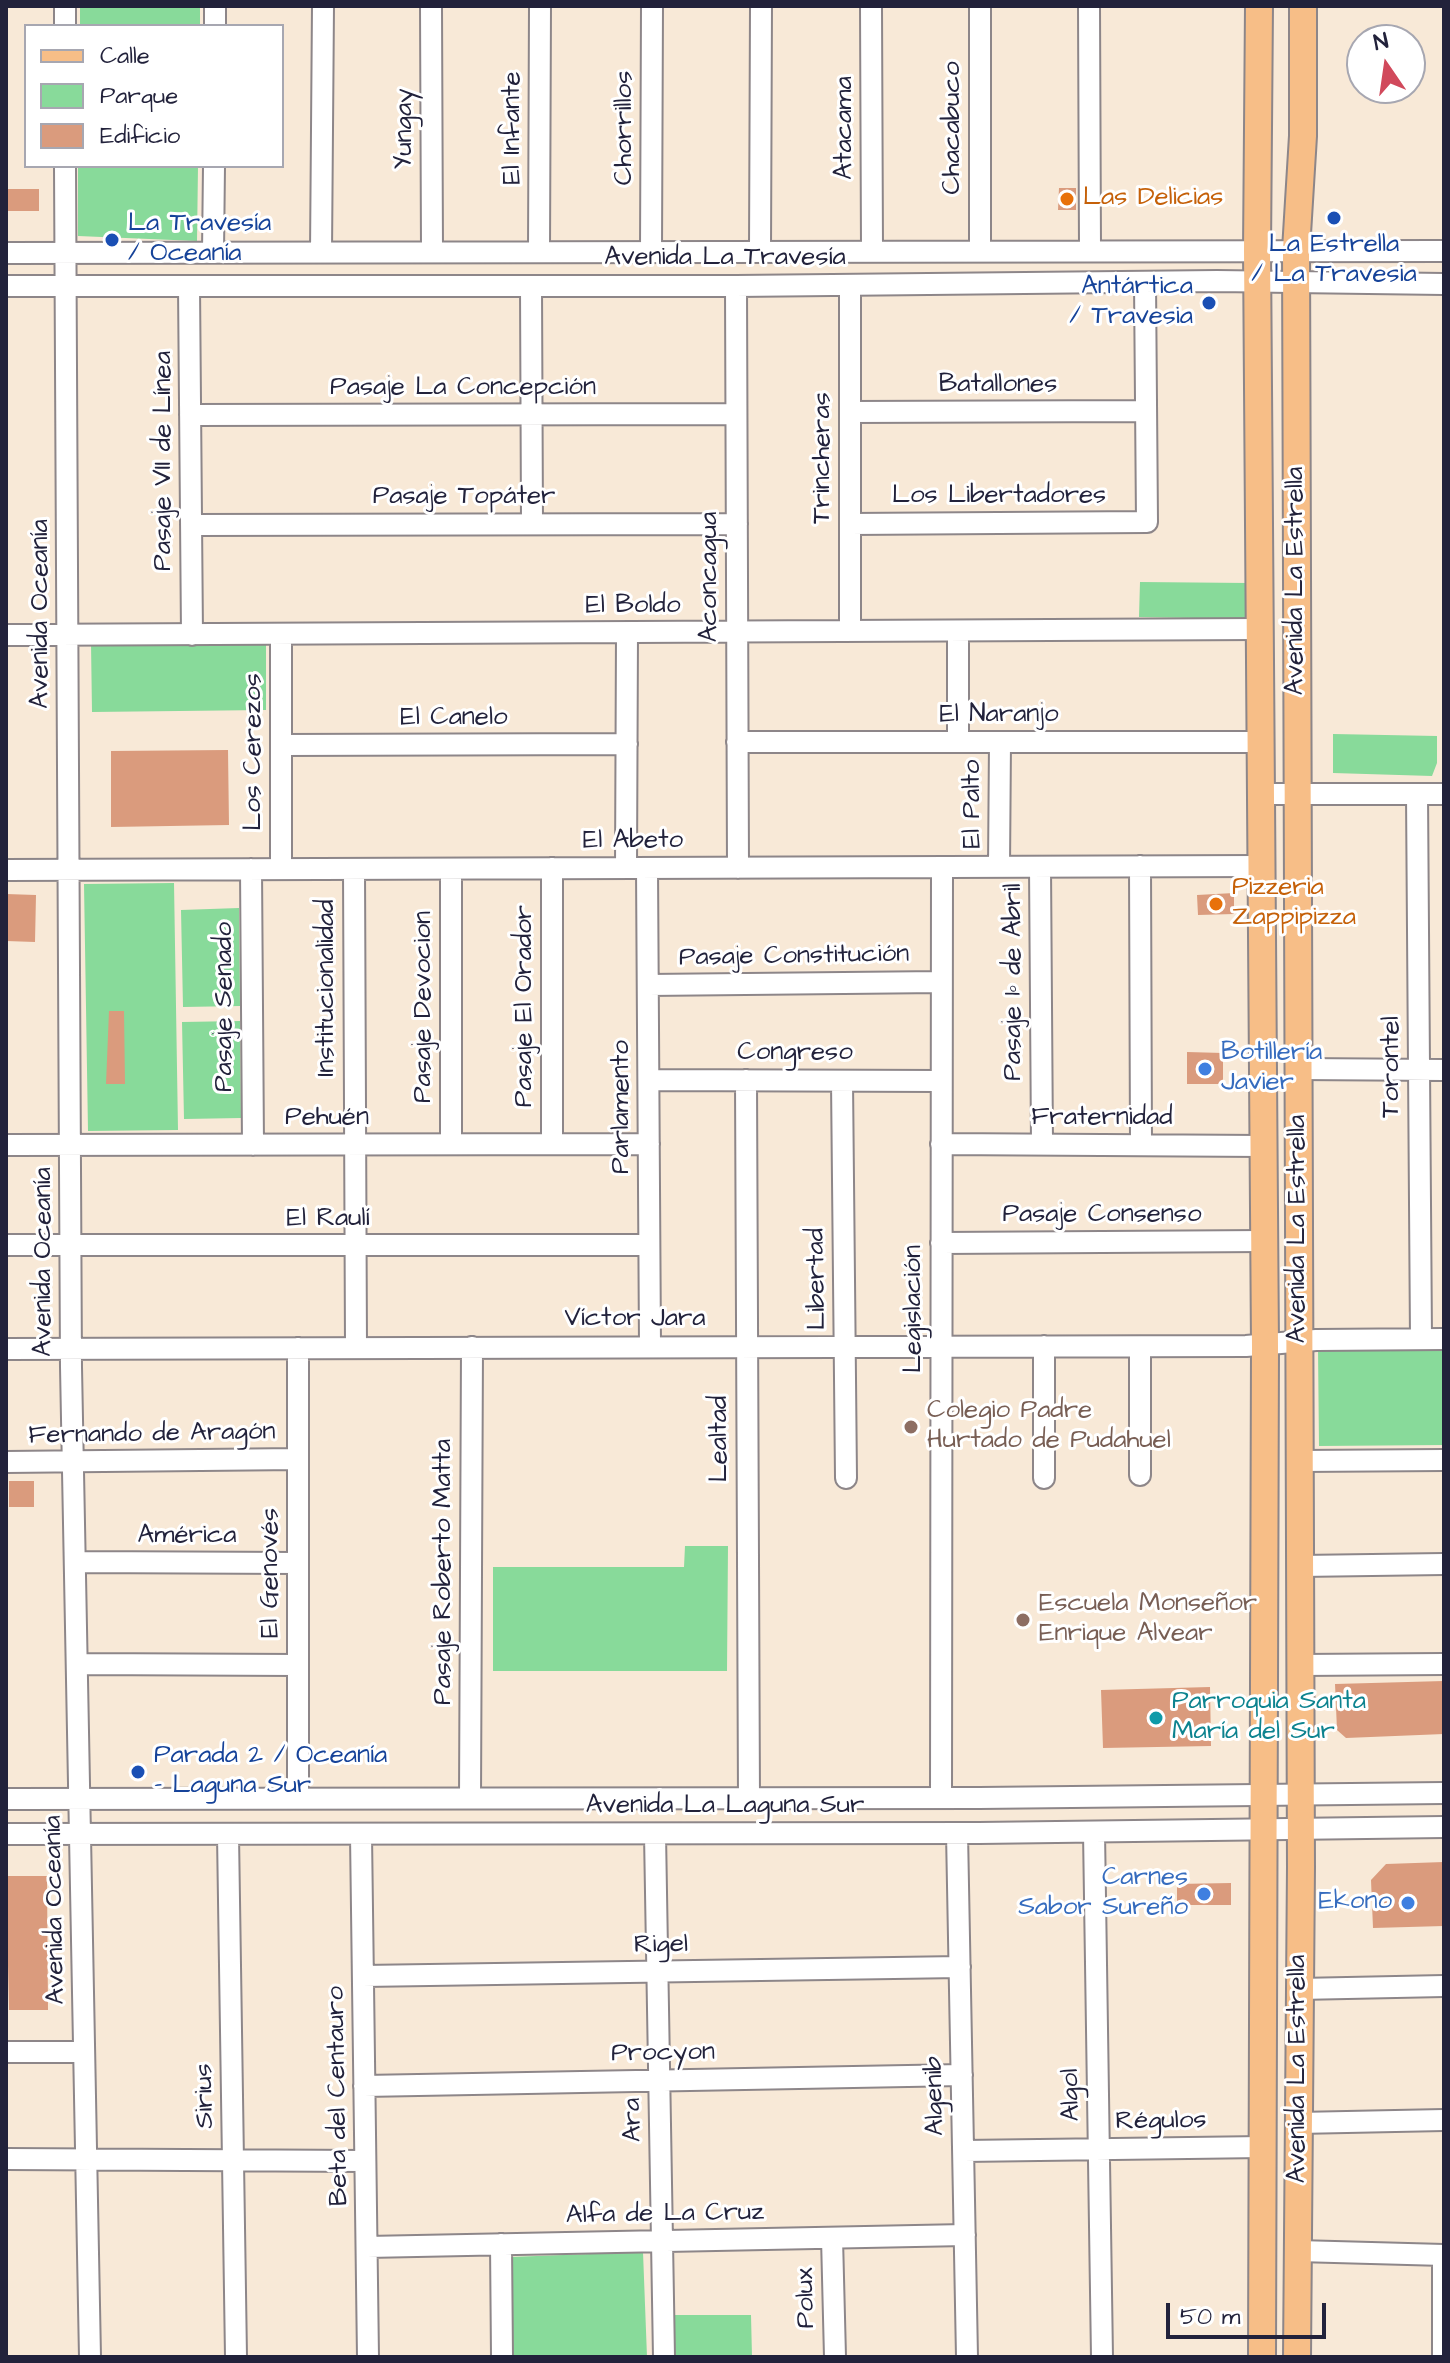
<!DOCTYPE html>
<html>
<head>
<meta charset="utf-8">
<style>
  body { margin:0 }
  #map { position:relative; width:1450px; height:2363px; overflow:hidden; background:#f8e9d7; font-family:"Architects Daughter",sans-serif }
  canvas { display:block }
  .frame { position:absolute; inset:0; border:8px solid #22223b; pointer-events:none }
  .legend { position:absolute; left:24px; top:24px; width:260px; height:144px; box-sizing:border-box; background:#fff; border:2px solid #a7a7b1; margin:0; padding:10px 14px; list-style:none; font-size:24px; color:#22223b }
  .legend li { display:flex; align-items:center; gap:16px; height:40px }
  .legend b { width:40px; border:2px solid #a7a7b1 }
  .north { position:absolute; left:1346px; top:24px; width:80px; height:80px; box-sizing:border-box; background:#fff; border:2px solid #a7a7b1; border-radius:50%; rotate:347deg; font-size:22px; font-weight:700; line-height:32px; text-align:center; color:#22223b }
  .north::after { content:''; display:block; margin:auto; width:28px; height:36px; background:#d1495b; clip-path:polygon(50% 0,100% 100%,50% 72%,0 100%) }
  .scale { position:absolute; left:1166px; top:2303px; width:160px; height:36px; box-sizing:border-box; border:4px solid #22223b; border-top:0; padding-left:10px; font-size:24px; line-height:28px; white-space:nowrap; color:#22223b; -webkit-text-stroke:6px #fff; paint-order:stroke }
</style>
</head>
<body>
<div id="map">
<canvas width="1450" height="2363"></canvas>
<div class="frame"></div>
<ul class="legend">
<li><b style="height:10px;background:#f7be87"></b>Calle</li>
<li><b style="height:22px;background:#88da9a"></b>Parque</li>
<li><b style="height:22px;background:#da9b7d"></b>Edificio</li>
</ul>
<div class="north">N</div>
<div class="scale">50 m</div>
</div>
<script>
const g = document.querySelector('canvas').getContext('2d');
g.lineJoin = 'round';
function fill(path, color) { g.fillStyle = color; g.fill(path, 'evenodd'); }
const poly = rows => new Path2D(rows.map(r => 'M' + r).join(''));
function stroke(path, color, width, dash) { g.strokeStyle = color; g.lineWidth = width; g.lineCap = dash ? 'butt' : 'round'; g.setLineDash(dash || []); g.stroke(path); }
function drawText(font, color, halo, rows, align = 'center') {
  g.font = font + ' "Architects Daughter",sans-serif'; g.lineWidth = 6; g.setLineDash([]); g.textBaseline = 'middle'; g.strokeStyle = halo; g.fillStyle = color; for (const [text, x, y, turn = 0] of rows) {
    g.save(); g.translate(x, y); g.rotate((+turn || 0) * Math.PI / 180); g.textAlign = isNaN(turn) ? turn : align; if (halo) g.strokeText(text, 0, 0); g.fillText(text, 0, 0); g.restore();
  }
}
fill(poly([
  [80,6,200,6,200,26,80,26],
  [78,166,198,166,197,241,78,236],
  [1140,582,1249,583,1248,619,1139,617],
  [266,642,266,710,92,712,91,643],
  [1333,734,1437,736,1437,763,1432,776,1333,773],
  [174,883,178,1130,88,1131,84,884],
  [239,908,240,1006,183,1007,181,910],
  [240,1021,241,1118,184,1119,182,1022],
  [1444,1348,1444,1445,1319,1446,1318,1349],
  [685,1546,728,1546,727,1671,493,1671,493,1567,684,1567],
  [643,2252,647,2357,512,2357,510,2257],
  [674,2315,751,2315,752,2357,675,2357]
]), '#88da9a');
fill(poly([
  [1059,188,1076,188,1076,210,1058,210],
  [6,189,39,189,39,211,6,211],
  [228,750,229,825,111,827,111,751],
  [1234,893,1234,914,1198,915,1197,895],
  [6,894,36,895,35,942,6,941],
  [109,1011,124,1011,125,1084,106,1084],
  [1187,1052,1223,1053,1223,1084,1187,1084],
  [9,1481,34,1481,34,1507,9,1507],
  [1444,1681,1444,1734,1346,1738,1337,1730,1335,1684],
  [1210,1687,1211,1746,1103,1748,1101,1690],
  [1444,1862,1444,1926,1373,1928,1371,1880,1386,1864],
  [6,1876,47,1876,48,2010,9,2010],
  [1231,1883,1231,1905,1177,1905,1177,1884]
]), '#da9b7d');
const minor = poly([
  [431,6,432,251],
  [871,6,872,250],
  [1089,6,1090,249],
  [65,26,65,6],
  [215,26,215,6],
  [65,166,71,1367,90,2357],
  [651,250,652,6],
  [760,250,761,6],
  [980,250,980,6],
  [539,251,540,6],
  [213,252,214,166],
  [321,252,323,6],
  [6,253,1444,251],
  [6,286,736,286,1217,281,1444,284],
  [189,286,192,635],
  [531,286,532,524],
  [736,286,738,868],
  [850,412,1146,411],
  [190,415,736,414],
  [850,524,1147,522,1145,282],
  [191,525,737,524],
  [850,631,850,285],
  [958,631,958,742],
  [6,635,1259,629],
  [281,635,281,869],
  [737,742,1260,742],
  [281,745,627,744],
  [1260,794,1444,794],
  [1417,794,1421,1339],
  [1140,866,1141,1145],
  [999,867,1000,742],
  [1040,867,1042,1144],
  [552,868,552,1144],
  [626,868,627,633],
  [647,868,650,1346],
  [251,869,253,1145],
  [354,869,356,1347],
  [451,869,451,1144],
  [6,870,1261,866],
  [648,985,941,982],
  [1298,1069,1444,1070],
  [649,1080,941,1081],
  [746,1080,749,1798],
  [842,1081,846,1478],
  [941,1144,1263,1146],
  [6,1145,649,1144],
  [941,1243,1264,1241],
  [6,1245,649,1245],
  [1140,1347,1140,1475],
  [298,1348,298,1798],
  [6,1349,1246,1346,1316,1340,1444,1339],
  [1300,1461,1444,1460],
  [6,1462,298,1459],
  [1044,1478,1044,1346],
  [75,1562,298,1563],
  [1300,1566,1444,1564],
  [77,1664,298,1665],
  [1300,1665,1444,1664],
  [470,1798,472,1347],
  [941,1798,942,867],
  [6,1799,979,1798,1444,1793],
  [1094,1832,1102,2357],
  [957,1833,967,2357],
  [6,1834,979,1833,1444,1827],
  [655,1834,664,2357],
  [228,1835,236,2357],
  [361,1835,368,2357],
  [363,1976,960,1967],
  [1299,1989,1444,1986],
  [6,2052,84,2052],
  [364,2086,962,2075],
  [1298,2123,1444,2120],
  [964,2151,1263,2147],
  [6,2159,365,2161],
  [832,2238,835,2357],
  [501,2244,502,2357],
  [367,2247,965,2235],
  [1298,2251,1444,2255],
  [1443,2255,1443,2357]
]);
const major = poly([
  [1259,6,1257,250,1265,1346,1262,2357],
  [1297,2357,1301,1866,1296,250,1303,136,1303,6]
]);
stroke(minor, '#8d8689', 24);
stroke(major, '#8d8689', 30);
stroke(minor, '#fff', 20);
stroke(major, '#f7be87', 26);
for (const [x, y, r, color] of [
  [1067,199,8,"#e8710a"],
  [1334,218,8,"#1a4fb4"],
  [112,240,8,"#1a4fb4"],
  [1209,303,8,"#1a4fb4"],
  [1216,904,8,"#e8710a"],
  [1205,1069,8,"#3f7fe0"],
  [911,1427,8,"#8d6e63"],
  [1023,1620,8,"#8d6e63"],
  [1156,1718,8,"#0f9aa8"],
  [138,1772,8,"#1a4fb4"],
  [1204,1894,8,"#3f7fe0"],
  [1408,1903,8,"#3f7fe0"]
]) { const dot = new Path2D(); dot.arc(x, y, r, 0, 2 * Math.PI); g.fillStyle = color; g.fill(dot); stroke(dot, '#fff', 3); }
drawText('26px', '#22223b', '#fff', [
  ["El Infante",514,128,-90],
  ["Chorrillos",626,128,-90],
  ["Atacama",846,128,-90],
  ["Chacabuco",954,128,-90],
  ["Yungay",406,129,-90],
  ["Avenida La Travesía",725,259],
  ["Batallones",998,386],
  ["Pasaje La Concepción",463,389],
  ["Trincheras",824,458,-90],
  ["Pasaje VII de Línea",165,461,-90],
  ["Los Libertadores",999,497],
  ["Pasaje Topáter",464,498],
  ["Aconcagua",711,577,-90],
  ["Avenida La Estrella",1297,581,-90],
  ["El Boldo",633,607],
  ["Avenida Oceanía",42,614,-90],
  ["El Naranjo",999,716],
  ["El Canelo",454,719],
  ["Los Cerezos",255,752,-90],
  ["El Palto",974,804,-90],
  ["El Abeto",633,842],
  ["Pasaje Constitución",794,957,-1],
  ["Pasaje 1º de Abril",1015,982,-90],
  ["Institucionalidad",328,988,-90],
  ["Pasaje El Orador",526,1006,-90],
  ["Pasaje Senado",226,1007,-90],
  ["Pasaje Devocion",425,1007,-90],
  ["Congreso",795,1054],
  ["Torontel",1393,1067,-90],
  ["Parlamento",623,1107,-90],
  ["Pehuén",327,1119],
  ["Fraternidad",1102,1119],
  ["Pasaje Consenso",1102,1216],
  ["El Raulí",328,1220],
  ["Avenida La Estrella",1299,1229,-90],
  ["Avenida Oceanía",45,1262,-90],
  ["Libertad",818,1279,-91],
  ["Legislación",915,1309,-90],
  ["Víctor Jara",635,1320],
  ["Fernando de Aragón",152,1435,-1],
  ["Lealtad",721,1439,-90],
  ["América",187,1537],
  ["Pasaje Roberto Matta",445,1572,-90],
  ["El Genovés",272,1573,-90],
  ["Avenida La Laguna Sur",725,1807],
  ["Avenida Oceanía",56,1910,-91],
  ["Rigel",661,1946,-1],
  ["Procyon",663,2054,-1],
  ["Avenida La Estrella",1299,2069,-90],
  ["Algol",1072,2095,-91],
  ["Sirius",206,2096,-91],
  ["Beta del Centauro",339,2096,-91],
  ["Algenib",936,2096,-91],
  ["Ara",634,2120,-91],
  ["Régulos",1161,2122,-1],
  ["Alfa de La Cruz",665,2215,-1],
  ["Polux",807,2298,-91]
]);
drawText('26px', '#c56008', '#fff', [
  ["Las Delicias",1083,199],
  ["Pizzeria",1232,889],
  ["Zappipizza",1232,919]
], 'left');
drawText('26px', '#164399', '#fff', [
  ["La Travesía",128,225],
  ["/ Oceanía",128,255],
  ["La Estrella",1334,246,"center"],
  ["/ La Travesia",1334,276,"center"],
  ["Antártica",1193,288,"right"],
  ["/ Travesia",1193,318,"right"],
  ["Parada 2 / Oceanía",154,1757],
  ["- Laguna Sur",154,1787]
], 'left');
drawText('26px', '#366cbe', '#fff', [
  ["Botillería",1221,1054,"left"],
  ["Javier",1221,1084,"left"],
  ["Carnes",1188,1879],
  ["Sabor Sureño",1188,1909],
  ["Ekono",1392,1903]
], 'right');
drawText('26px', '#785e54', '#fff', [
  ["Colegio Padre",927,1412],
  ["Hurtado de Pudahuel",927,1442],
  ["Escuela Monseñor",1039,1605],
  ["Enrique Alvear",1039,1635]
], 'left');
drawText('26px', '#0d838f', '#fff', [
  ["Parroquia Santa",1172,1703],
  ["María del Sur",1172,1733]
], 'left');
</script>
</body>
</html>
